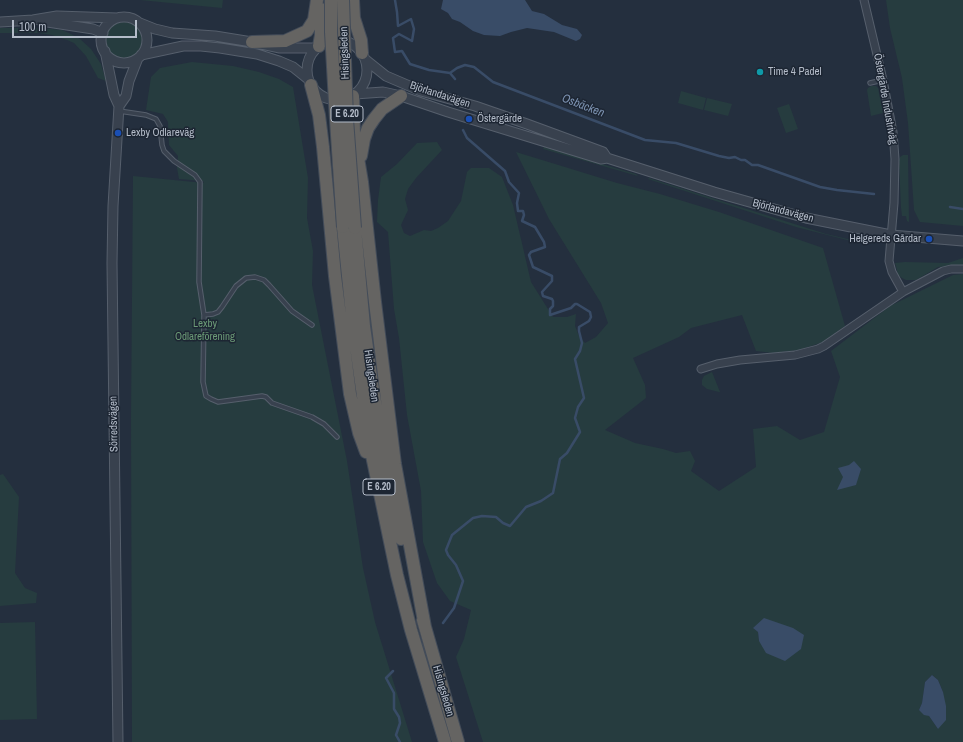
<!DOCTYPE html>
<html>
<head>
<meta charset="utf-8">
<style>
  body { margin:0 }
  #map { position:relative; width:963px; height:742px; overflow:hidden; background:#242f3e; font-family:"Archivo Narrow",sans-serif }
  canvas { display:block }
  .scale { position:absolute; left:12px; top:20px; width:125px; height:18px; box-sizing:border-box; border:2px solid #b4bcc9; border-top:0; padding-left:5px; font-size:12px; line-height:14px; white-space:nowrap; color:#b4bcc9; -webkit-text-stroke:3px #1d2633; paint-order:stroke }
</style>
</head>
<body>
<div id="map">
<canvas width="963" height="742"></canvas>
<div class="scale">100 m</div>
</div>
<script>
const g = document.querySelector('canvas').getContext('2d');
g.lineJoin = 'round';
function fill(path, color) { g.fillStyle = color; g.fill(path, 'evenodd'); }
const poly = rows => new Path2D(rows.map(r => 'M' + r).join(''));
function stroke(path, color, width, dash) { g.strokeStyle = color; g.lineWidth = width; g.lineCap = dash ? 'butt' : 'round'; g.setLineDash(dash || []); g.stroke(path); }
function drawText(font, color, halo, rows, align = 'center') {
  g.font = font + ' "Archivo Narrow",sans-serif'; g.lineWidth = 3; g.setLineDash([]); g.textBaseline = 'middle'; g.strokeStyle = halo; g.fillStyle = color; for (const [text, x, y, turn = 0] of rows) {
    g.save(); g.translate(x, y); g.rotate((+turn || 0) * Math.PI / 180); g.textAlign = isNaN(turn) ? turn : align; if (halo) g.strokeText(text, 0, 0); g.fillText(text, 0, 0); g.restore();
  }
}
fill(poly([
  [140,0,223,0,222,8],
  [886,0,963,0,963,226,920,222,914,210,908,123,902,78,890,28],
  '106 40a18 18 0 1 1 36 0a18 18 0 1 1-36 0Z',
  [0,28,41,28,62,30,69,33,80,39,91,49,101,64,106,81,98,78,86,56,74,43,67,40,52,35,39,33,0,33],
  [192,62,233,66,259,72,279,79,293,87,308,178,307,218,313,251,312,285,347,461,363,568,375,622,412,742,132,742,131,418,133,176,204,183,203,181,179,179,177,168,178,156,169,145,168,122,163,114,146,110,151,77,160,68],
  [871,86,876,86,878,88,883,113,871,116,867,90,868,88],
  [681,91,706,98,703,110,678,103],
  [707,98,732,104,728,116,704,110],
  [789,104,798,129,786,133,777,108],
  [437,142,442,150,416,178,408,189,405,199,408,210,401,225,404,233,410,236,424,230,431,231,438,228,448,221,461,201,467,172,471,168,489,168,502,177,513,205,531,282,553,317,567,317,576,314,575,326,579,336,585,343,596,337,608,323,601,303,549,219,516,152,617,183,660,194,719,212,823,248,845,326,823,342,799,350,773,353,756,351,742,315,691,328,679,337,633,358,645,385,646,398,605,430,635,443,663,449,676,453,690,451,695,461,691,471,719,491,756,467,753,429,777,426,800,440,824,432,840,377,831,351,890,306,953,275,963,274,963,742,483,742,456,657,464,639,471,610,450,601,437,583,423,542,421,491,407,415,399,338,394,309,388,232,377,222,378,200,381,177,397,164,417,143],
  [753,628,801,649,759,641,758,632],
  [932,675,938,680,943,692,938,729,929,716,919,710,922,703,925,682],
  [544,147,636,174,638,176,543,149],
  [903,155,908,155,909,222,907,221,906,216,902,216,901,208,899,161,900,157],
  [649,178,826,234,856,241,859,243,796,227,648,179],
  [963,258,963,265,938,267,916,280,906,280,902,278,898,275,896,266,895,263,905,262,948,263],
  [712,372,720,392,719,392,707,389,702,385,702,380,704,376],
  [3,474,19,497,15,573,25,588,37,593,36,603,0,606,0,475],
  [35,622,37,719,0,720,0,623]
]), '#263c3f');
fill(poly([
  [443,0,525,0,532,11,544,14,562,25,577,29,582,35,580,39,576,41,554,32,527,28,511,32,500,36,484,35,473,31,460,22,452,19,448,13,441,9],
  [854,461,861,469,856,485,837,490,843,477,838,468,849,465],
  [764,618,793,628,804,635,801,649,785,661,766,653,759,641,758,632,753,628],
  [932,675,938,680,943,692,946,706,946,720,938,729,929,716,924,715,919,710,922,703,925,682]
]), '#394c67');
stroke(poly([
  [395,0,397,12,398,26,411,19,414,29,412,41,399,34,393,38,395,52,402,51,410,64,429,70,450,73,457,68,465,65,474,67,493,82,645,140,676,143,719,156,729,158,735,157,741,160,745,160,752,165,758,165,820,187,837,190,874,194],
  [450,73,455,79],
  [950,207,963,209],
  [443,623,454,608,463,581,456,565,448,555,446,550,452,535,473,518,482,516,496,517,503,523,510,526,526,507,541,501,553,493,560,459,567,453,580,432,575,418,578,407,584,398,575,359,580,351,582,343,579,331,579,327,589,321,591,317,590,312,577,304,575,304,571,308,550,315,550,309,553,306,553,301,552,299,543,296,542,292,552,281,552,276,533,267,529,255,531,252,545,247,544,242,535,227,522,221,524,215,523,211,518,211,517,203,519,193,509,182,505,171,467,138,463,130],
  [393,671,386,678,394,693,394,709,399,717,400,723,396,735,400,742]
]), '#394c67', 2.5);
const service = poly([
  [870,83,883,80],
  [119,111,146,115,156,119,160,126,162,145,164,151,174,161,195,175,200,182,199,282,204,315,203,382,206,396,211,399,218,402,262,396,266,397,272,403,312,417,324,424,337,437],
  [204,315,213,314,218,312,222,307,236,286,246,278,255,277,264,280,269,285,292,311,312,325]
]);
const minor = poly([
  [864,0,883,80,893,132,895,159,894,203,889,261,892,272,903,292],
  [701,369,717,364,740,360,795,355,818,349,824,346,903,292,943,271,951,269,963,269]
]);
const tertiary = poly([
  '101 40a23 23 0 1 1 46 0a23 23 0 1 1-46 0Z',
  [41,21,93,29,103,33],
  [0,22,33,20,57,16,117,18],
  [140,23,155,29,172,33,215,36,252,42,280,48,316,48],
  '307 70a30 30 0 1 1 60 0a30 30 0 1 1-60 0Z',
  [105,51,114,95,119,106,113,206,112,263,118,742],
  [141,55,183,46,201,46,220,48,257,54,279,61,293,67,308,79],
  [366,60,386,76,421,91,475,106,527,124,603,152,607,158],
  [355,94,383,92,401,96,448,112,601,159,607,158,714,192,806,218,891,235,963,241],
  [119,106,126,96,129,81,138,58]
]);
const trunk = poly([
  [353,0,354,18,361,40,362,53],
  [252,42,285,41,307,31,314,20,317,0],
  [319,46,321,35,321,9],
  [311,85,319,115,323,147,335,276,350,394,359,433,366,452],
  [353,96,354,134,362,182,375,302,395,464,425,627],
  [361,156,364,139,368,128,374,119,382,109,401,96],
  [343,227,353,325,370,446,397,575,411,630,445,742],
  [355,228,364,326,372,383,388,482,401,539],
  [423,620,458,742]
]);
stroke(service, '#565f6c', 5.5);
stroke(minor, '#565f6c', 9);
stroke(tertiary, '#565f6c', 11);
stroke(trunk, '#434c59', 14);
stroke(service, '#38414e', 3.5);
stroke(minor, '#38414e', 7);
stroke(tertiary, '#38414e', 9);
stroke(trunk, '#656462', 12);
const trunkBridge = poly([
  [331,0,331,32,336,120,343,227],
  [343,0,347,119,355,228]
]);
stroke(trunkBridge, '#434c59', 14, []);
stroke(trunkBridge, '#656462', 12);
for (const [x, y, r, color] of [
  [760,72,4,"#0f9aa8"],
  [469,119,4,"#1a4fb4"],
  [118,133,4,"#1a4fb4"],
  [929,239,4,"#1a4fb4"]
]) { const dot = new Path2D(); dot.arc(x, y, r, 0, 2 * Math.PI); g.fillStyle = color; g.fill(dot); stroke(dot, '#1d2633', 1.5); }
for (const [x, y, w] of [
  [347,114,32],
  [379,487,32]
]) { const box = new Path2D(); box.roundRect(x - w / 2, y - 8, w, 16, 3); g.fillStyle = '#1d2633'; g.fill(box); stroke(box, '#b4bcc9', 1); }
drawText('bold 10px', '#b4bcc9', null, [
  ["E 6.20",347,114],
  ["E 6.20",379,487]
]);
drawText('11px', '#b4bcc9', '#1d2633', [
  ["Hisingsleden",345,53,-92],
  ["Björlandavägen",440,95,18],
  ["Östergärde Industriväg",885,99,80],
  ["Björlandavägen",783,211,15],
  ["Hisingsleden",371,376,82],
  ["Sörredsvägen",114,424,-91],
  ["Hisingsleden",443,691,74]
]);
drawText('11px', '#b4bcc9', '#1d2633', [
  ["Time 4 Padel",768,72],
  ["Östergärde",477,119],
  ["Lexby Odlareväg",126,133],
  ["Helgereds Gårdar",921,239,"right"]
], 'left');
drawText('11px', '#6b9a76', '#1d2633', [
  ["Lexby",205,324],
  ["Odlareförening",205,337]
]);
drawText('italic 12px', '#7c92b1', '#1d2633', [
  ["Osbäcken",583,106,21]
]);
</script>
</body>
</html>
